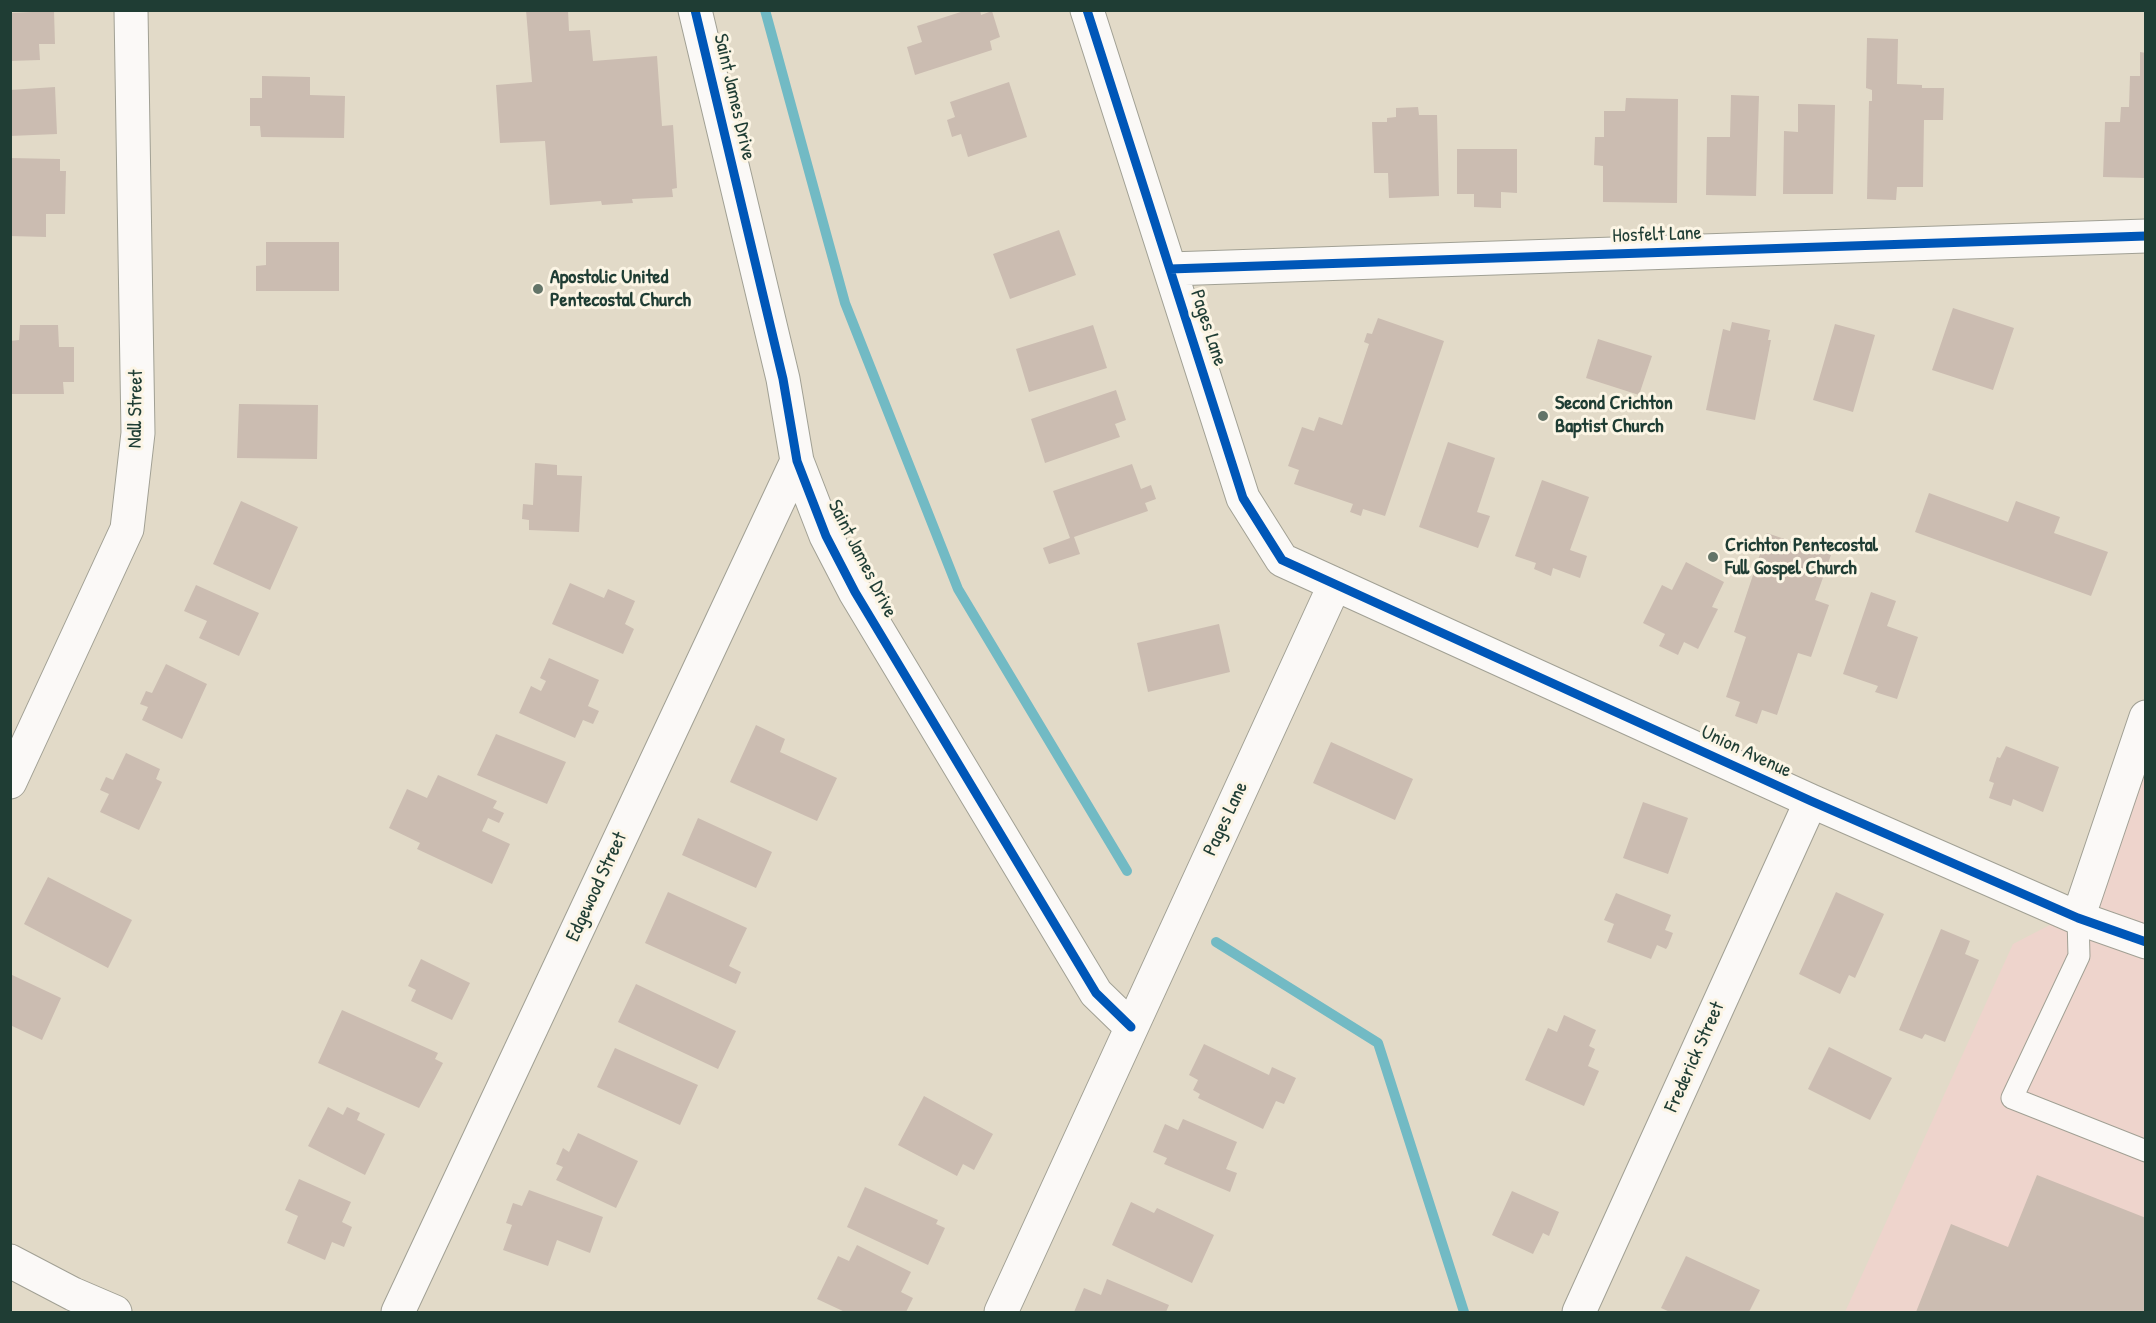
<!DOCTYPE html>
<html>
<head>
<meta charset="utf-8">
<style>
  body { margin:0 }
  #map { position:relative; width:2156px; height:1323px; overflow:hidden; background:#e2dac8; font-family:"Patrick Hand",sans-serif }
  canvas { display:block }
  .frame { position:absolute; inset:0; border:12px solid #1f3d34; pointer-events:none }
</style>
</head>
<body>
<div id="map">
<canvas width="2156" height="1323"></canvas>
<div class="frame"></div>
</div>
<script>
const g = document.querySelector('canvas').getContext('2d');
g.lineJoin = 'round';
function fill(path, color) { g.fillStyle = color; g.fill(path, 'evenodd'); }
const poly = rows => new Path2D(rows.map(r => 'M' + r).join(''));
function stroke(path, color, width, dash) { g.strokeStyle = color; g.lineWidth = width; g.lineCap = dash ? 'butt' : 'round'; g.setLineDash(dash || []); g.stroke(path); }
function drawText(font, color, halo, rows, align = 'center') {
  g.font = font + ' "Patrick Hand",sans-serif'; g.lineWidth = 6; g.setLineDash([]); g.textBaseline = 'middle'; g.strokeStyle = halo; g.fillStyle = color; for (const [text, x, y, turn = 0] of rows) {
    g.save(); g.translate(x, y); g.rotate((+turn || 0) * Math.PI / 180); g.textAlign = isNaN(turn) ? turn : align; if (halo) g.strokeText(text, 0, 0); g.fillText(text, 0, 0); g.restore();
  }
}
fill(poly([
  [2145,770,2145,1312,1845,1312,2013,944,2102,898]
]), '#eed4cc');
stroke(poly([
  [765,10,845,303,958,589,1127,871],
  [1216,942,1378,1043,1464,1312]
]), '#72bac4', 10);
fill(poly([
  [526,10,568,10,569,31,590,30,593,61,657,56,662,126,673,125,677,188,672,189,673,197,632,199,633,203,602,205,601,201,550,205,545,141,500,143,496,85,532,82],
  [967,10,980,10,981,15,992,11,1000,37,990,41,992,50,915,75,907,47,922,42,917,26],
  [54,11,55,44,39,44,40,60,10,61,10,13],
  [1867,38,1898,39,1897,84,1922,85,1922,88,1944,88,1943,120,1924,120,1923,187,1897,187,1896,200,1867,199,1869,101,1872,101,1872,90,1866,88],
  [2140,52,2146,53,2146,178,2103,177,2105,122,2120,122,2121,107,2129,107,2130,76,2140,76],
  [262,76,310,77,310,95,345,96,344,138,261,137,260,126,250,126,250,98,262,98],
  [1009,82,1027,137,968,157,961,134,952,137,947,120,955,117,950,102],
  [55,87,57,134,10,136,10,90],
  [1731,95,1759,96,1756,196,1706,195,1707,137,1730,137],
  [1626,98,1678,99,1677,203,1603,202,1603,166,1594,165,1595,137,1604,137,1604,111,1625,111],
  [1798,104,1835,105,1833,194,1783,194,1784,131,1798,132],
  [1418,107,1419,115,1437,115,1439,196,1389,198,1388,173,1374,173,1372,122,1387,122,1387,118,1396,117,1396,108],
  [1457,149,1517,149,1517,193,1501,192,1501,208,1474,207,1474,194,1457,194],
  [10,158,60,159,60,171,66,171,65,214,46,214,46,237,10,236],
  [1059,230,1076,275,1010,299,993,254],
  [266,242,339,242,339,291,256,291,256,266,266,265],
  [1953,308,2014,328,1993,390,1932,370],
  [1378,318,1444,341,1385,516,1363,509,1361,516,1350,512,1353,504,1294,484,1299,470,1288,466,1302,427,1314,431,1319,417,1342,425,1369,344,1364,342,1367,333,1372,334],
  [1732,322,1770,330,1768,340,1771,340,1755,420,1706,410,1723,329,1730,331],
  [1835,324,1875,335,1853,412,1813,400],
  [20,325,58,325,59,347,74,347,74,382,63,382,64,394,10,394,10,341,19,340],
  [1093,325,1107,368,1029,392,1016,349],
  [1598,339,1652,356,1639,395,1586,378],
  [1116,390,1126,420,1115,424,1120,437,1045,463,1031,419],
  [239,404,318,405,317,459,237,458],
  [1448,442,1495,458,1477,512,1490,516,1478,548,1419,527],
  [535,463,557,465,557,475,582,476,579,532,529,530,529,520,522,519,523,504,533,505],
  [1132,464,1141,489,1151,485,1156,499,1145,503,1148,511,1074,537,1080,554,1049,564,1043,548,1070,538,1053,491],
  [1542,480,1589,497,1570,550,1587,556,1580,578,1553,568,1551,576,1534,569,1536,563,1515,556],
  [1929,493,2008,522,2016,501,2060,517,2054,533,2108,552,2091,596,1915,532],
  [241,501,298,527,270,590,213,564],
  [1767,533,1831,555,1815,600,1829,605,1811,657,1798,653,1777,715,1762,710,1757,724,1735,716,1740,702,1726,697,1746,637,1734,632],
  [1686,562,1724,582,1712,607,1718,609,1698,649,1684,642,1678,655,1659,646,1665,634,1643,623,1662,585,1672,590],
  [570,583,604,598,608,589,635,601,625,624,634,629,623,654,552,624],
  [196,585,259,613,239,656,199,638,207,621,184,611],
  [1871,592,1896,601,1887,626,1918,637,1897,699,1875,692,1878,686,1843,674],
  [1219,624,1230,672,1148,692,1137,643],
  [549,658,599,680,588,706,599,711,594,722,593,724,583,720,575,738,519,713,531,686,541,691,546,681,540,678],
  [166,664,207,684,182,739,142,720,148,707,140,704,146,691,152,693],
  [756,725,785,739,780,752,837,778,817,821,730,782],
  [496,734,566,762,547,804,477,775],
  [1331,742,1413,779,1395,820,1313,783],
  [2006,746,2059,767,2043,812,2013,799,2011,806,1989,798,1994,783,1989,781,1997,757,2000,758],
  [126,753,160,769,156,779,162,782,139,830,100,812,109,794,100,790,106,777,113,780],
  [438,775,497,801,493,808,504,813,499,823,488,818,482,831,510,844,492,884,417,849,420,843,389,828,407,789,427,798],
  [1643,802,1688,818,1668,874,1623,858],
  [698,818,772,852,756,888,682,855],
  [48,877,132,920,108,968,24,924],
  [668,892,747,928,729,966,741,972,736,984,645,943],
  [1836,892,1884,914,1855,978,1849,975,1840,994,1799,974],
  [1616,893,1671,915,1665,930,1673,933,1668,946,1666,949,1657,945,1651,959,1607,942,1614,924,1604,920],
  [1941,929,1970,941,1965,954,1979,960,1945,1042,1925,1034,1922,1039,1899,1030],
  [421,959,470,983,452,1020,411,1001,416,990,408,986],
  [10,974,61,998,42,1040,10,1025],
  [636,984,736,1031,718,1069,618,1022],
  [342,1010,438,1053,435,1059,443,1063,419,1108,318,1063],
  [1564,1015,1596,1030,1589,1046,1595,1049,1588,1066,1599,1071,1584,1106,1525,1080,1548,1028,1557,1032],
  [1204,1044,1269,1075,1272,1067,1296,1078,1284,1104,1276,1101,1263,1129,1198,1098,1200,1094,1193,1090,1198,1080,1189,1075],
  [1829,1047,1892,1078,1870,1120,1808,1089],
  [615,1048,698,1085,680,1125,597,1087],
  [924,1096,993,1134,974,1170,963,1164,957,1176,898,1145],
  [328,1107,343,1115,347,1107,360,1113,357,1120,385,1134,365,1175,308,1146],
  [1183,1119,1237,1142,1226,1169,1237,1173,1230,1192,1164,1164,1167,1158,1153,1152,1165,1124,1178,1130],
  [578,1133,638,1161,616,1208,556,1180,563,1167,556,1164,563,1148,569,1152],
  [2037,1175,2146,1218,2146,1312,1916,1312,1951,1224,2008,1247],
  [299,1179,351,1202,342,1222,352,1227,344,1247,332,1242,325,1260,287,1243,298,1216,285,1210],
  [865,1187,938,1220,936,1224,945,1228,928,1265,847,1227],
  [529,1190,603,1217,590,1253,557,1240,548,1266,503,1250,512,1225,506,1223,513,1203,522,1206],
  [1512,1191,1559,1212,1549,1236,1543,1233,1533,1254,1492,1235],
  [1131,1202,1154,1213,1157,1208,1214,1235,1192,1283,1112,1245],
  [857,1245,911,1272,901,1292,913,1298,906,1312,845,1312,817,1299,838,1256,849,1261],
  [1686,1256,1760,1290,1749,1312,1670,1312,1661,1308],
  [1107,1279,1169,1305,1166,1312,1074,1312,1084,1288,1101,1295]
]), '#cbbcb1');
const lane = poly([
  [2078,918,2079,956,2012,1098,2146,1151]
]);
const street = poly([
  [695,10,783,379,797,461,826,536,855,592,1096,993,1131,1027],
  [1087,10,1243,498,1282,560,1811,801,2078,918,2146,942],
  [1170,269,2146,236],
  [10,782,127,529,138,433,131,10],
  [2078,918,2146,717],
  [10,1261,73,1294,115,1312],
  [398,1312,797,461],
  [1001,1312,1335,584],
  [1579,1312,1811,801]
]);
stroke(lane, '#a1a094', 23);
stroke(street, '#a1a094', 35);
stroke(lane, '#fbf9f7', 21);
stroke(street, '#fbf9f7', 33);
stroke(poly([
  [695,10,783,379,797,461,826,536,855,592,1096,993,1131,1027],
  [1087,10,1243,498,1282,560,1811,801,2078,918,2146,942],
  [1170,269,2146,236]
]), '#0057b8', 9);
for (const [x, y, r, color] of [
  [538,289,6,"#637468"],
  [1543,416,6,"#637468"],
  [1713,557,6,"#637468"]
]) { const dot = new Path2D(); dot.arc(x, y, r, 0, 2 * Math.PI); g.fillStyle = color; g.fill(dot); stroke(dot, '#fcf5e5', 2); }
drawText('20px', '#1f3d34', '#fcf5e5', [
  ["Saint James Drive",734,97,77],
  ["Hosfelt Lane",1657,235,-2],
  ["Pages Lane",1208,328,72],
  ["Nall Street",136,409,-89],
  ["Saint James Drive",862,559,63],
  ["Union Avenue",1746,752,25],
  ["Pages Lane",1226,819,-65],
  ["Edgewood Street",597,887,-65],
  ["Frederick Street",1695,1057,-66]
]);
drawText('bold 20px', '#1f3d34', '#fcf5e5', [
  ["Apostolic United",550,278],
  ["Pentecostal Church",550,301],
  ["Second Crichton",1555,404],
  ["Baptist Church",1555,427],
  ["Crichton Pentecostal",1725,546],
  ["Full Gospel Church",1725,569]
], 'left');
</script>
</body>
</html>
